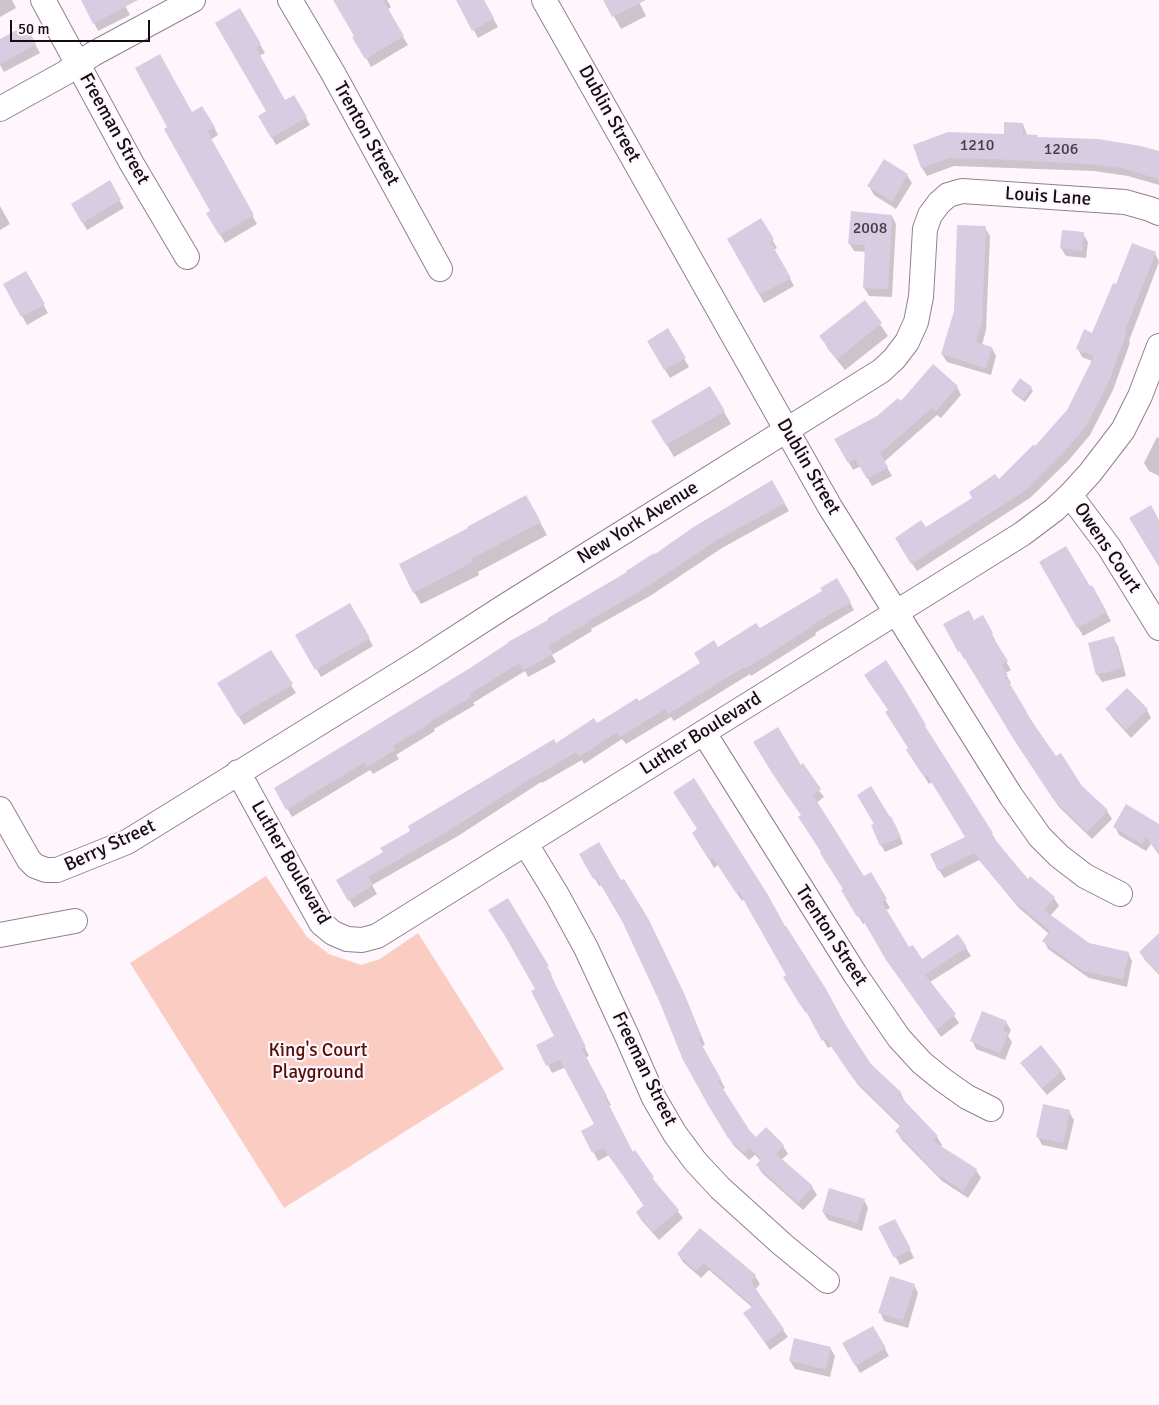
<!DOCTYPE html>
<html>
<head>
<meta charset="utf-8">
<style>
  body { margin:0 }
  #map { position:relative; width:1159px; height:1405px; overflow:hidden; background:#fff6fd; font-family:Signika,sans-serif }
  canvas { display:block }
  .scale { position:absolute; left:10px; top:20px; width:140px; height:22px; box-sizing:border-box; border:2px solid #140e13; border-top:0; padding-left:6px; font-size:15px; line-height:18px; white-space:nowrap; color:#140e13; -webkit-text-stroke:4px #fff6fd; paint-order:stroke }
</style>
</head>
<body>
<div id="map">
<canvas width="1159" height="1405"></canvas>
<div class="scale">50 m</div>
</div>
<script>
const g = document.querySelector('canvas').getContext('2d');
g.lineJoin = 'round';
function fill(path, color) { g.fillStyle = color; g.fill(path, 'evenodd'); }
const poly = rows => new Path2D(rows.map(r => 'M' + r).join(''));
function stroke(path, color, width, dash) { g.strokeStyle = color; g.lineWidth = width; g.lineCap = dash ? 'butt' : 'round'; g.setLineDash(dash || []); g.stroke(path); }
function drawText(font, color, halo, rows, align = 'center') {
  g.font = font + ' Signika,sans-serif'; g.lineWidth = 4.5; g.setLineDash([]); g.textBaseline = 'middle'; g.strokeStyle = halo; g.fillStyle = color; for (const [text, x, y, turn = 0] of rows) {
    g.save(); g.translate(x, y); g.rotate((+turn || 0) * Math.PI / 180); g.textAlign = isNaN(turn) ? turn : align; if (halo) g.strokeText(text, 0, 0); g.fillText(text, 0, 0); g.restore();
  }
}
fill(poly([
  [266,876,307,937,329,954,361,965,380,959,418,933,504,1069,284,1208,130,963]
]), '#fbccc2');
fill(poly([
  [0,0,12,0,16,8,0,17],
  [83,0,122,0,130,15,98,31],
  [335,0,387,0,391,7,387,10,408,45,371,67],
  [457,0,483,0,498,27,478,38],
  [605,0,638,0,646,16,621,29],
  [240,10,265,53,259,56,285,102,294,97,310,125,276,145,260,116,268,112],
  [30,35,40,53,4,72,0,65,0,40],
  [191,114,214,127,218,135,210,140,257,224,225,243,208,214,212,212,169,128],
  [1023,124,1027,135,1037,136,1038,138,1159,152,1159,185,1128,176,1094,171,954,166,927,176,922,168,915,146,1005,135],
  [907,175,912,183,896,209,874,195,869,186],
  [109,182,124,208,87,230,72,204],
  [0,206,10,224,0,230],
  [892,216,896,224,892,297,869,296,864,288,866,252,854,251,849,243],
  [761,220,777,248,774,250,794,286,764,303,729,239],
  [985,228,990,236,986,330,982,345,992,348,996,356,991,375,947,362,942,354],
  [1083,234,1088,242,1086,258,1066,256,1061,248],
  [1155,253,1159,262,1129,341,1130,343,1113,390,1090,435,1068,461,1030,498,917,571,901,547,999,481,1035,448,1068,411,1092,361,1082,357,1078,349,1093,334,1117,286],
  [26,273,48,313,27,325,5,284],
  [865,302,888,336,845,370,828,349,821,336],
  [668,330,689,367,670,378,648,341],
  [957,387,961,395,941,418,937,415,884,462,892,476,872,486,861,466,853,470,836,440],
  [710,388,731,424,674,457,653,421],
  [1031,388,1033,391,1025,402,1014,394,1012,391],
  [1157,437,1159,438,1159,476,1149,471,1144,463],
  [772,482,789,511,722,548,650,596,591,629,592,631,552,655,556,662,528,677,525,671,473,703,475,705,434,729,435,731,396,755,399,759,373,774,370,770,292,817,276,788,550,620],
  [533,509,547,535,478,572,479,575,421,604,414,592,469,529],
  [1041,563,1092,587,1111,621,1083,636],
  [837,579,854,610,815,633,816,635,751,676,750,674,674,721,671,717,626,744,622,739,584,764,582,760,542,783,541,782,458,836,372,885,377,894,354,908,338,881,384,852,512,764,513,765,556,745,639,703,702,664,717,649,759,630,824,591],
  [350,605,373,646,321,677,297,635],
  [973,621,987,624,996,642,995,643,1011,670,1005,673,1011,683,1009,685,1055,758,1081,787,1107,811,1112,819,1092,839,1059,807,1017,744,965,658,964,659,945,624],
  [1113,638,1118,646,1126,676,1102,682,1097,674],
  [270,651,296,693,244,725,219,684],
  [903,688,929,734,997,842,1028,881,1031,878,1054,898,1059,906,1050,916,1088,944,1128,953,1132,961,1127,987,1089,978,1048,949,1044,941,1049,934,1019,908,979,860,944,878,939,870,966,838,932,782,929,784,912,758,909,749],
  [1107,709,1147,710,1151,718,1131,738,1112,717],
  [800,766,824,797,816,803,864,878,870,874,890,908,886,910,908,949,922,960,958,935,971,956,930,982,959,1023,941,1037,893,968,866,922,863,924,802,816,778,782],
  [895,824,903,844,885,852,881,845,875,825],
  [1159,825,1159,855,1151,844,1146,851,1119,835,1115,827],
  [694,833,785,928,870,1064,901,1094,905,1102,937,1137,942,1145,940,1147,976,1170,981,1178,968,1198,942,1181,901,1139,897,1131,901,1127,858,1085,832,1046,828,1048,807,1011,806,1013,789,986,788,976,744,899,742,901,718,865,714,868],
  [581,854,621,882,653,930,688,1003,705,1045,702,1046,725,1088,722,1090,749,1132,756,1139,783,1146,788,1154,781,1160,812,1187,817,1195,803,1210,762,1173,757,1165,761,1161,755,1155,749,1160,734,1146,709,1104,623,921,602,885,599,886],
  [508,899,552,975,550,975,589,1056,585,1058,611,1105,608,1106,633,1153,683,1218,659,1240,642,1221,637,1213,644,1206,609,1155,598,1161,594,1153,583,1132,596,1125,566,1067,552,1073,538,1045,556,1037,536,989],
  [1159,934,1159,975,1145,960,1140,952],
  [1006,1022,1011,1030,1008,1036,1012,1042,1005,1060,976,1049,972,1040],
  [1022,1063,1061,1071,1066,1079,1047,1095,1027,1071],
  [1069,1112,1074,1120,1067,1150,1042,1145,1038,1137],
  [864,1200,868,1208,862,1231,828,1220,823,1212],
  [880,1228,899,1228,914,1258,900,1265],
  [700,1230,755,1276,760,1284,755,1290,788,1337,770,1350,750,1321,753,1308,709,1270,701,1278,683,1262,678,1254],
  [914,1285,918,1293,908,1328,884,1321,880,1312],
  [873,1327,889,1356,860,1373,844,1344],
  [830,1348,835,1356,830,1377,795,1369,790,1361]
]), '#0003');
fill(poly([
  [81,0,138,0,93,24],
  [333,0,383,0,404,36,365,59,352,37,354,36],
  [456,0,484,0,494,18,472,31],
  [603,0,646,0,612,17],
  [240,8,261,44,256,48,285,100,294,95,307,117,271,138,258,116,266,111,215,23],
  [26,25,36,44,0,64,0,39],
  [160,54,192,112,202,106,215,127,207,131,254,215,219,235,206,213,210,211,164,129,167,127,135,68],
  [1004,122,1023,123,1023,134,1038,135,1037,137,1098,139,1141,146,1159,151,1159,179,1122,168,1089,164,993,159,949,158,921,168,913,145,948,132,1004,134],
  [884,159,908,174,892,201,867,186],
  [110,180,121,200,82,223,71,204],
  [851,211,892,215,888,289,863,288,865,245,848,244],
  [761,218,774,239,770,241,791,278,759,295,727,239],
  [957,225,986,226,982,321,976,342,992,347,986,368,941,354,954,311],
  [1062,230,1084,232,1082,251,1060,248],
  [1132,243,1156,252,1124,333,1126,334,1109,381,1086,426,1064,452,1026,490,911,564,895,538,921,520,926,527,972,498,969,492,995,474,999,479,1034,444,1035,446,1067,410,1094,356,1076,349,1084,329,1092,333,1113,283,1116,284],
  [26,271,45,304,21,317,3,284],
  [865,300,882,323,837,359,819,336],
  [668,328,686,358,664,370,647,341],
  [933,364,958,386,936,411,932,408,880,453,888,467,867,479,855,459,848,463,834,439,877,416,898,398,901,401],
  [1020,378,1032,387,1023,399,1011,391],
  [710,386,725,411,666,445,651,421],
  [772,480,785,503,717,540,645,588,588,621,589,622,548,646,553,654,523,670,519,663,470,694,471,697,431,721,432,722,393,746,395,750,367,767,365,762,286,810,274,788,470,668,508,643,508,642,548,620,548,618,627,572,626,571,654,553,655,554,692,528],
  [526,495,541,522,471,559,473,562,413,593,399,564,468,528,467,527],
  [1151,505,1159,520,1159,567,1129,518],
  [1066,546,1090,586,1092,585,1107,612,1077,628,1039,562],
  [837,578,851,602,812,625,813,626,745,669,744,667,668,714,665,709,620,737,617,732,579,757,576,752,536,776,536,775,453,828,368,877,373,885,348,901,336,880,383,852,380,848,410,831,408,826,554,739,556,743,594,718,597,723,637,698,639,701,700,663,694,653,714,640,718,647,756,623,760,628,822,591,820,588],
  [350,603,370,638,315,670,295,635],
  [969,610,974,620,983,615,993,633,991,634,1008,661,1002,665,1008,675,1005,676,1027,712,1026,713,1056,756,1061,753,1082,786,1108,810,1087,832,1053,799,1011,735,960,651,958,652,943,624],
  [1114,636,1122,668,1096,675,1088,643],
  [271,650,293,684,238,717,217,683],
  [886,660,904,688,926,725,925,726,993,833,991,835,1028,879,1030,876,1055,897,1044,910,1089,943,1129,952,1123,979,1083,971,1042,941,1050,931,1013,900,974,853,938,871,930,854,965,837,927,775,924,777,906,750,908,748,885,712,888,710,864,675],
  [1127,688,1148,709,1126,730,1105,709],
  [778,727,801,765,803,763,821,789,813,795,864,876,871,872,887,899,882,902,909,947,913,945,922,959,958,934,967,947,925,975,956,1014,936,1030,886,960,860,915,857,917,841,890,843,889,820,853,821,852,798,817,801,815,772,773,753,742],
  [694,778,768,895,785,926,786,926,826,989,846,1026,871,1064,902,1093,899,1095,938,1136,933,1141,977,1169,963,1191,936,1173,895,1131,901,1125,852,1077,826,1039,822,1041,802,1004,800,1005,783,977,786,975,739,892,736,893,713,858,709,860,692,833,697,829,673,792],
  [871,786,890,817,891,816,901,837,880,846,871,825,874,824,857,795],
  [1126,804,1159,824,1159,854,1146,837,1142,844,1113,827],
  [599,842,621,880,624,879,649,920,684,993,701,1037,698,1038,721,1079,718,1081,750,1131,756,1137,766,1127,784,1145,776,1154,813,1186,798,1203,756,1165,761,1159,750,1148,744,1153,728,1138,708,1105,683,1060,660,1003,622,921,596,877,593,879,579,854],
  [508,898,549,966,547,967,586,1047,582,1049,607,1096,605,1097,633,1152,635,1150,654,1177,652,1178,679,1210,653,1232,636,1212,644,1205,603,1148,592,1153,581,1131,594,1124,560,1060,546,1066,536,1045,554,1036,531,991,535,989,505,936,488,910],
  [1159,933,1159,974,1139,952],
  [982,1011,1007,1021,1003,1031,1008,1033,1000,1053,970,1041],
  [1041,1045,1062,1071,1042,1088,1020,1063],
  [1043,1104,1070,1110,1063,1143,1036,1137],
  [829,1188,865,1199,857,1223,822,1212],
  [895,1219,911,1249,894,1258,878,1227],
  [700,1228,756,1275,751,1282,784,1329,765,1343,743,1313,753,1306,704,1263,696,1271,677,1254],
  [890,1276,915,1284,903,1320,878,1313],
  [873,1326,886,1348,855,1366,842,1343],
  [794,1338,831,1347,826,1369,789,1361]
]), '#d6cde3');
const minor = poly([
  [43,0,132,164,187,257],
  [290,0,333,73,440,269],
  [544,0,830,507,1011,796,1040,837,1059,856,1085,876,1120,894],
  [0,109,65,73,93,54,193,0],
  [1070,495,1109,547,1159,628],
  [704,733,855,974,899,1038,922,1063,943,1080,967,1097,991,1109],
  [238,772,321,923,333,933,347,939,362,940,377,936,1022,534,1054,510,1070,495,1090,473,1123,430,1140,396,1159,346],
  [0,809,29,860,35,866,46,870,57,870,127,842,420,661,502,608,881,371,894,359,907,342,916,322,921,297,925,229,930,215,939,203,948,195,962,191,1125,202,1150,209,1159,213],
  [526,844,557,895,586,948,626,1034,654,1098,675,1134,695,1161,720,1188,783,1245,827,1281],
  [0,935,75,921]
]);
stroke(minor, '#927f8e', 26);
stroke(minor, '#fff', 24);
drawText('16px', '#443e47', null, [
  ["1210",977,146],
  ["1206",1061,150],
  ["2008",870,229]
]);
drawText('19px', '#140e13', '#fff6fd', [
  ["Dublin Street",609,114,61],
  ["Freeman Street",114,129,61],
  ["Trenton Street",366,134,61],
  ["Louis Lane",1048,197,4],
  ["Dublin Street",808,467,60],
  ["New York Avenue",638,523,-32],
  ["Owens Court",1107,548,56],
  ["Luther Boulevard",701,734,-32],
  ["Berry Street",110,846,-25],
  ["Luther Boulevard",290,863,60],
  ["Trenton Street",831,936,57],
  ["Freeman Street",644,1069,64]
]);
drawText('19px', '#560f06', '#fff6fd', [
  ["King's Court",318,1051],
  ["Playground",318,1073]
]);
</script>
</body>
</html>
